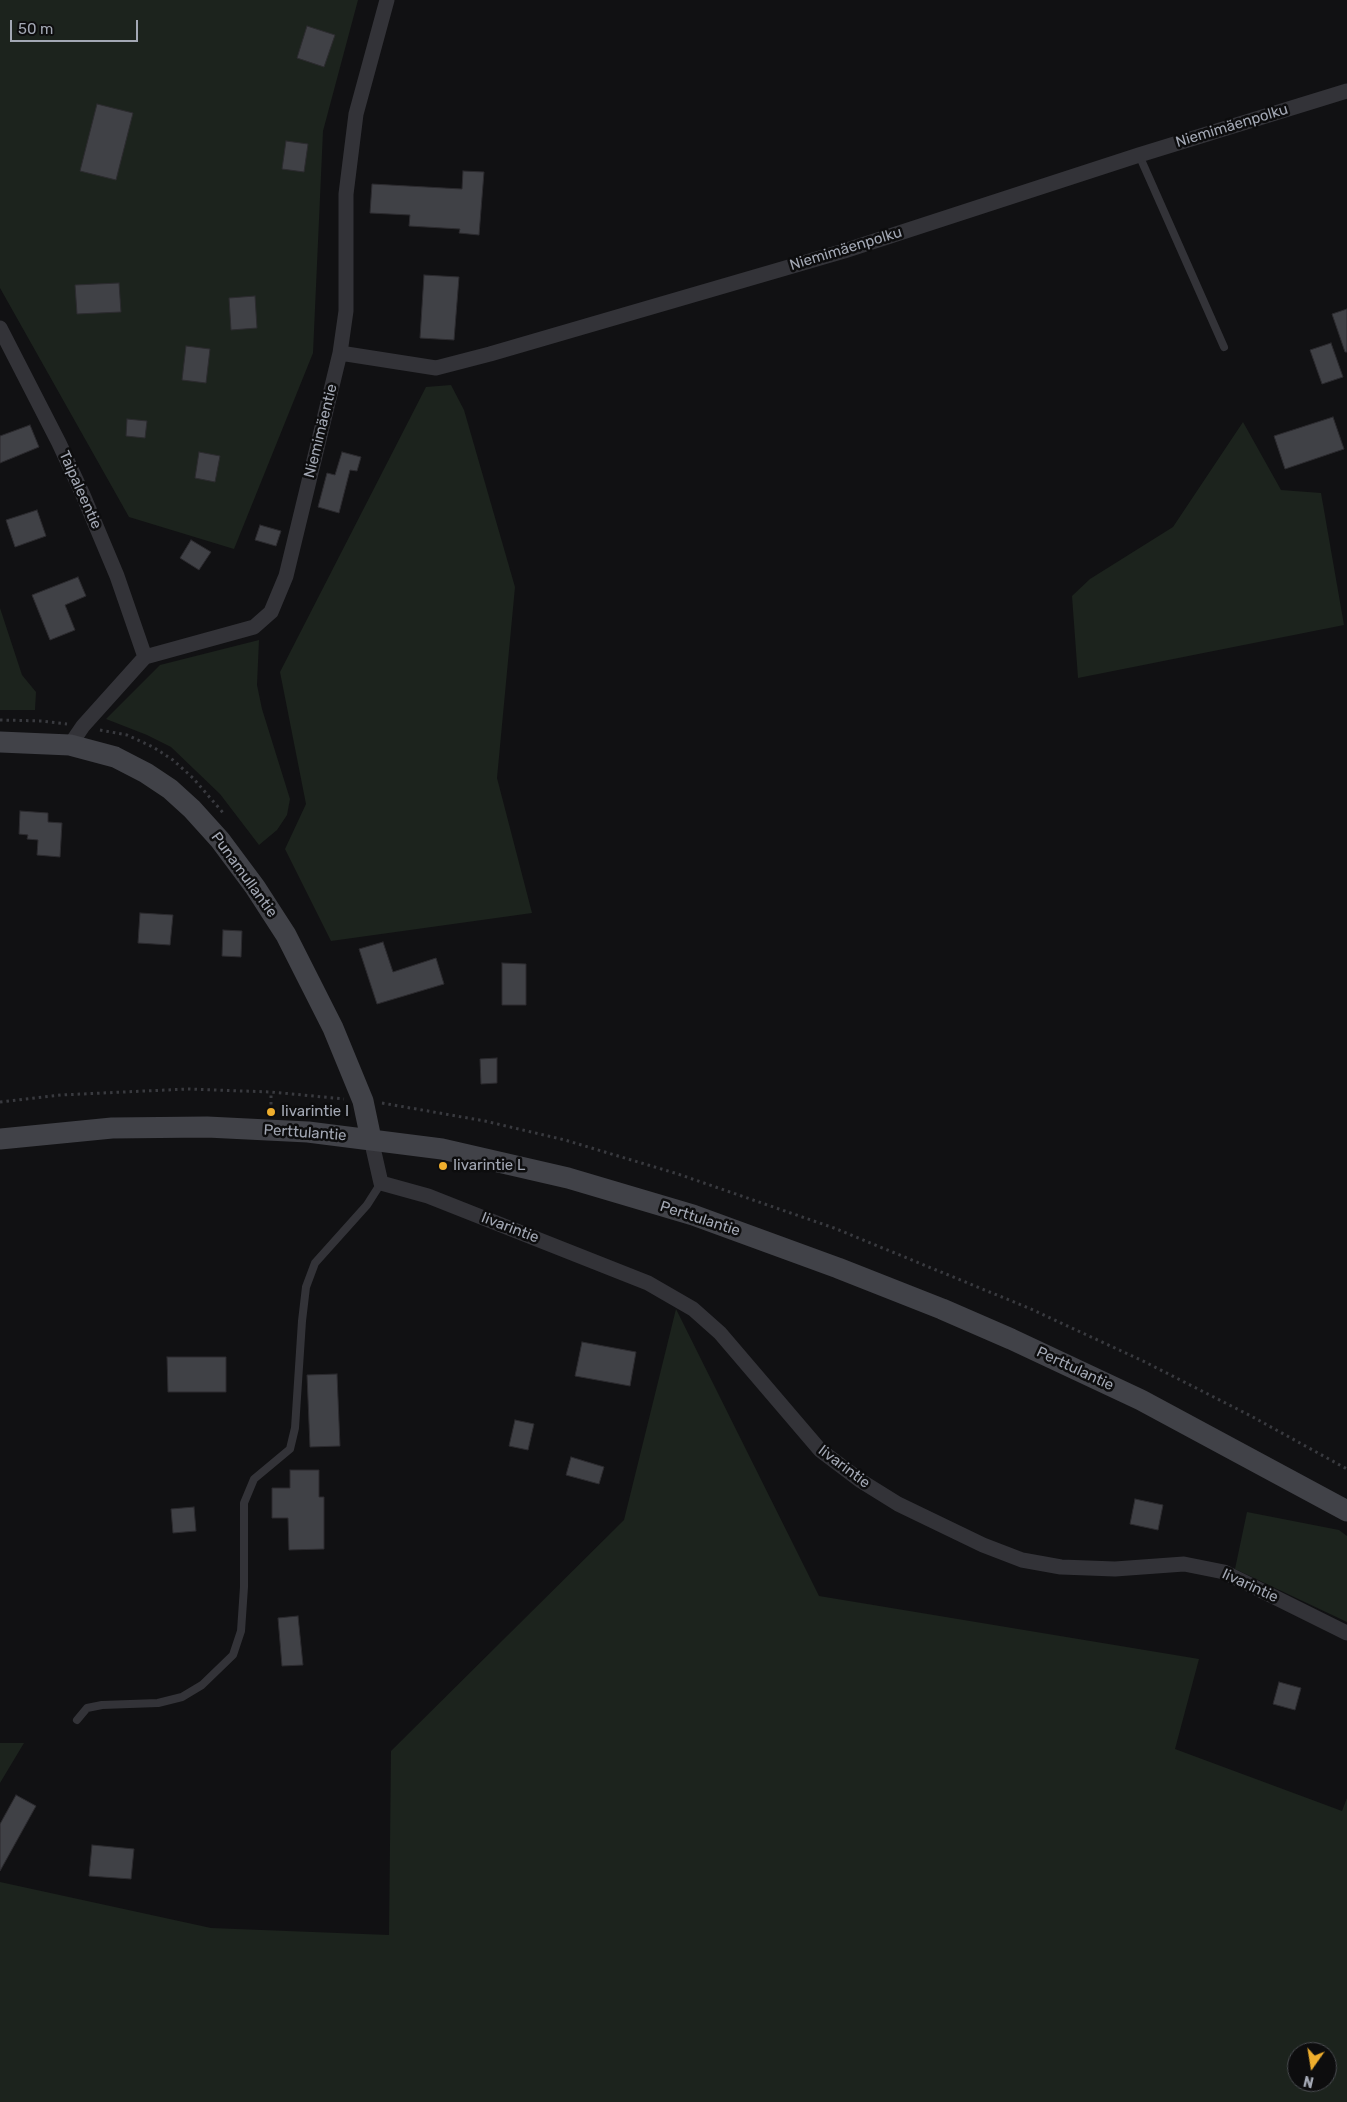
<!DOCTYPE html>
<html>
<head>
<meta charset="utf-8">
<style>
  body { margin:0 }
  #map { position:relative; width:1347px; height:2102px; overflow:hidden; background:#111113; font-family:Rubik,sans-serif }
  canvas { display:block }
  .north { position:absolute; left:1287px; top:2042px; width:50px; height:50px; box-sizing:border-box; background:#0d0d0e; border:1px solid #494b50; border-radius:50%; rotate:193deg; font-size:14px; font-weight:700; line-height:20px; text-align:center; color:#a3a8b4 }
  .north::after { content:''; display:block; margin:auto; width:18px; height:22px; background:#efae2d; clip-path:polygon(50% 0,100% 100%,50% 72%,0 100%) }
  .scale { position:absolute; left:10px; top:20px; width:128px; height:22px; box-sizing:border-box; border:2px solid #a3a8b4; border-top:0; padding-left:6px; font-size:15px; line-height:18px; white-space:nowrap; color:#a3a8b4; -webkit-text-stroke:4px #0d0d0e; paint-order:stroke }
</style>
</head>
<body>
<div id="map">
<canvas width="1347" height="2102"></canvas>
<div class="north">N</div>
<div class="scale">50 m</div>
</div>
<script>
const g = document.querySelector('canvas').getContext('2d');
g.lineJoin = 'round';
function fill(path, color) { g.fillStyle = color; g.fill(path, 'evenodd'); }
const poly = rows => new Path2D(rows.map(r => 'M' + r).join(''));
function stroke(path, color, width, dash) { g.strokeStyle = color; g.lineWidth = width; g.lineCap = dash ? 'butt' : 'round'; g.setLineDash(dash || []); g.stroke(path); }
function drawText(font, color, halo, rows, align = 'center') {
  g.font = font + ' Rubik,sans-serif'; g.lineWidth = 5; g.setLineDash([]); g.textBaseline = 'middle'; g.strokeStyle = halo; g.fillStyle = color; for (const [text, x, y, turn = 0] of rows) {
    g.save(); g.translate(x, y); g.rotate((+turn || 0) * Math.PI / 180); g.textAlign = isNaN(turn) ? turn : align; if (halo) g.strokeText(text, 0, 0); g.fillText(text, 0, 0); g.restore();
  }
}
fill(poly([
  [0,0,358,0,323,131,313,353,234,549,129,517,0,288],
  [451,385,464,410,515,587,497,778,532,913,331,941,285,849,306,804,280,672,426,387],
  [1243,422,1281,490,1321,493,1344,625,1078,678,1072,596,1090,579,1173,527],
  [0,608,22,675,36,692,35,710,0,710],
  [259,640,257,685,262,709,290,799,287,815,277,830,259,845,220,794,171,747,147,735,106,719,160,665],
  [676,1309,819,1596,1199,1659,1175,1749,1342,1811,1347,1798,1347,2102,0,2102,0,1882,211,1928,389,1935,391,1751,624,1520],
  [1297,2052,1327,2052,1327,2082,1297,2082],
  [1247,1512,1339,1530,1347,1536,1347,1622,1235,1569],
  [0,1743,24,1743,0,1783]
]), '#1c231d');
const building = poly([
  [307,26,335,35,324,67,297,58,307,26],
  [97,104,133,113,116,180,80,171,97,104],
  [286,141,308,144,304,172,282,169,286,141],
  [463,171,484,172,479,235,459,233,460,229,409,226,410,215,370,213,372,184,462,189,463,171],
  [424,275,459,277,454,340,420,338,424,275],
  [119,283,121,312,77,314,75,285,119,283],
  [255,296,257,328,231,330,229,298,255,296],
  [1347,309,1347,352,1345,352,1332,314,1347,309],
  [1331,343,1343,377,1322,384,1310,350,1331,343],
  [186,346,210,349,206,383,182,380,186,346],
  [1333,417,1344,449,1285,469,1274,436,1333,417],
  [127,419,147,421,145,438,126,436,127,419],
  [30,425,39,447,0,463,0,436,30,425],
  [199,452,220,456,215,482,195,478,199,452],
  [342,452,361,457,357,471,350,470,339,513,318,507,327,473,335,475,342,452],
  [37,510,46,536,15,547,6,520,37,510],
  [260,525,281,531,276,546,255,540,260,525],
  [191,540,211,552,199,570,180,558,191,540],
  [78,577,86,596,65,605,75,630,50,640,32,595,78,577],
  [20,811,48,813,48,822,62,823,60,857,37,855,38,840,27,839,28,835,19,834,20,811],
  [140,913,173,915,170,945,138,943,140,913],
  [223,930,242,931,241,957,222,956,223,930],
  [383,942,393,972,436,958,444,984,377,1004,359,949,383,942],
  [502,963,526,964,526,1005,502,1005,502,963],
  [497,1058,497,1083,481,1084,480,1059,497,1058],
  [582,1342,636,1352,630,1386,575,1376,582,1342],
  [167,1357,226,1357,226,1392,168,1392,167,1357],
  [337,1374,340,1446,310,1447,307,1375,337,1374],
  [515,1420,534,1424,528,1450,509,1446,515,1420],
  [571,1457,604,1467,599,1484,566,1475,571,1457],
  [290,1470,319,1470,319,1497,324,1497,324,1549,289,1550,288,1518,272,1518,272,1488,290,1488,290,1470],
  [1135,1499,1163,1505,1158,1530,1130,1524,1135,1499],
  [194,1507,196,1531,173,1533,171,1509,194,1507],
  [298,1616,303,1665,282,1666,278,1618,298,1616],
  [1279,1682,1301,1688,1295,1710,1273,1704,1279,1682],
  [16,1795,36,1806,0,1871,0,1824,16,1795],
  [92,1845,134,1849,131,1879,89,1876,92,1845]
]);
fill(building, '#404146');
stroke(building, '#2c2b2f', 1);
stroke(poly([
  [0,720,42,721,67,724],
  [100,730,127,735,153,747,173,760,193,778,225,815],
  [0,1102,61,1095,187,1089,271,1092,344,1099],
  [382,1103,485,1121,565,1140,678,1174,834,1228,1031,1309,1145,1362,1251,1416,1347,1469],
  [271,1111,271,1092]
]), '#393a3f', 3, [2.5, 4]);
stroke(poly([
  [1139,155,1224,347],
  [77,1720,87,1708,102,1705,158,1703,182,1697,202,1685,233,1655,241,1631,244,1587,244,1503,254,1479,290,1449,295,1428,302,1321,306,1287,315,1263,367,1205,381,1183]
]), '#333338', 8);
stroke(poly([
  [0,328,59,443,83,495,117,576,145,657],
  [340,353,436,368,490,354,844,251,1139,155,1347,91],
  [70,745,83,726,145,657,254,627,271,612,286,576,340,353,346,311,346,194,356,114,387,0],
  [371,1139,381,1183,428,1196,648,1283,693,1309,720,1333,820,1450,861,1481,898,1504,983,1545,1022,1560,1061,1567,1115,1569,1184,1564,1224,1572,1347,1633]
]), '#333338', 15);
stroke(poly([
  [0,742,70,745,115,757,146,773,170,789,192,809,220,840,255,887,286,935,333,1028,363,1101,371,1139],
  [0,1139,112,1128,207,1127,308,1132,442,1149,568,1178,693,1215,838,1268,942,1309,1011,1339,1141,1400,1347,1511]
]), '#414248', 21);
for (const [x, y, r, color] of [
  [271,1112,5,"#efae2d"],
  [443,1166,5,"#efae2d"]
]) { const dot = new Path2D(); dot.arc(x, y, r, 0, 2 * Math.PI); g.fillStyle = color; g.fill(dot); stroke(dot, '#0d0d0e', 2); }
drawText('15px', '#a3a8b4', '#0d0d0e', [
  ["Niemimäenpolku",1232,126,-17],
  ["Niemimäenpolku",846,249,-17],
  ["Niemimäentie",321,431,-76],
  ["Taipaleentie",80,490,66],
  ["Punamullantie",244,875,54],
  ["Perttulantie",305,1133,4],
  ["Perttulantie",700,1219,18],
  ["Iivarintie",510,1228,21],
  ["Perttulantie",1075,1369,25],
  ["Iivarintie",844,1467,37],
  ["Iivarintie",1250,1586,25]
]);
drawText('15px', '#a3a8b4', '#0d0d0e', [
  ["Iivarintie I",281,1112],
  ["Iivarintie L",453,1166]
], 'left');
</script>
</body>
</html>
